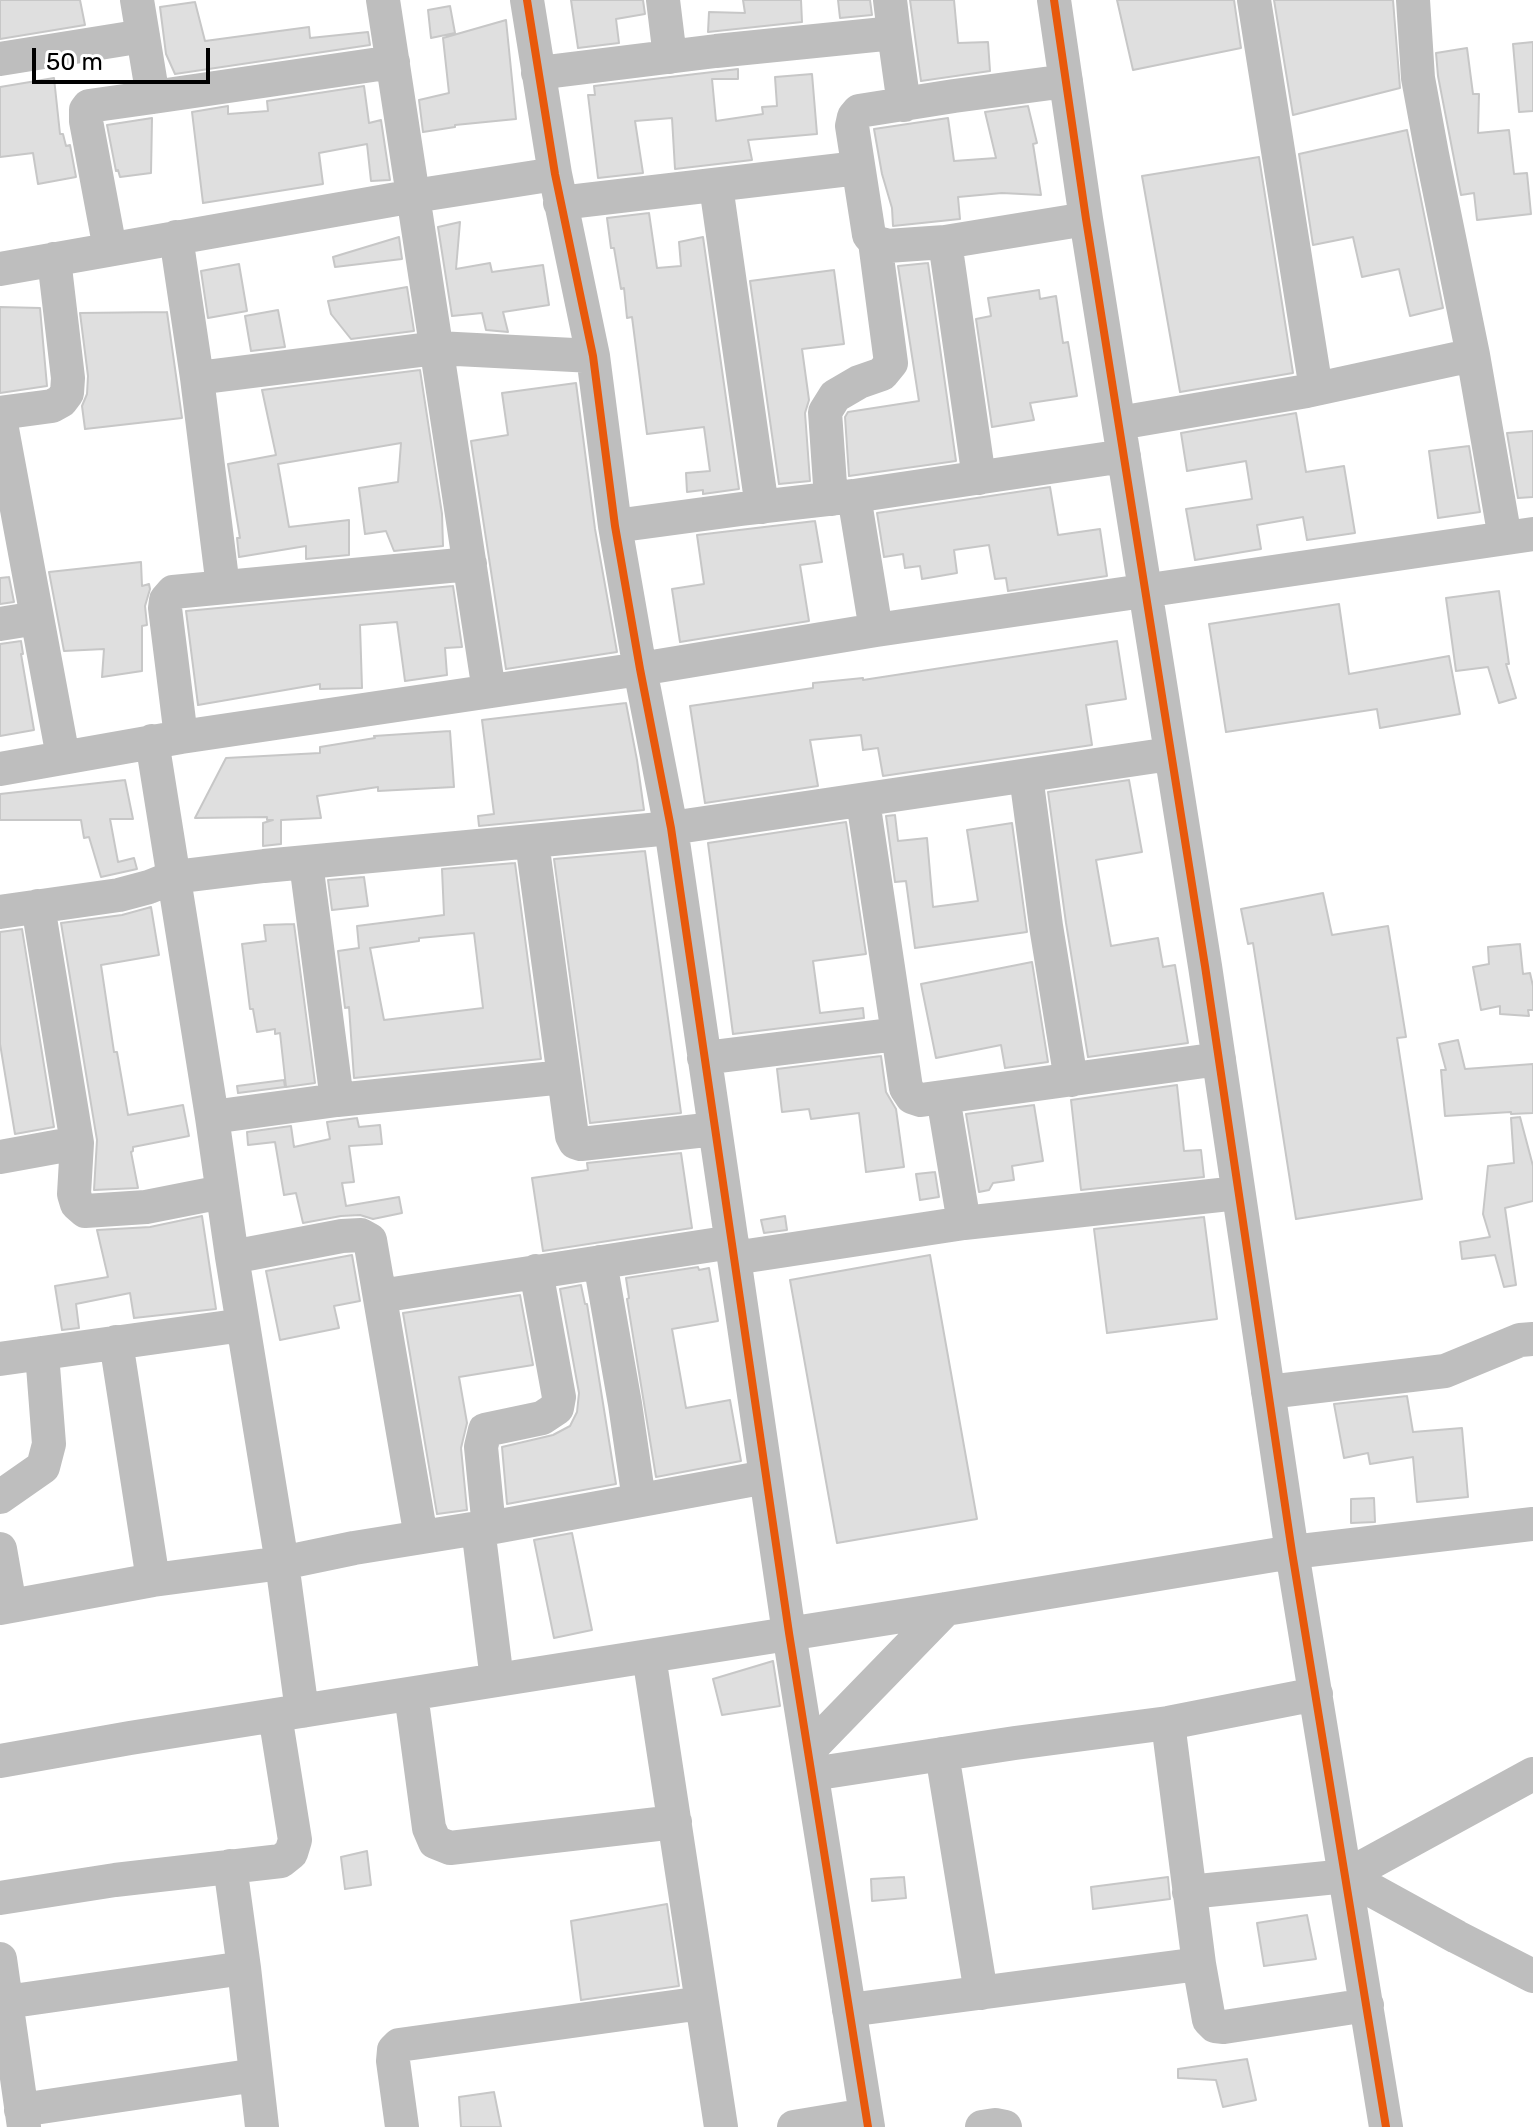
<!DOCTYPE html>
<html>
<head>
<meta charset="utf-8">
<style>
  body { margin:0 }
  #map { position:relative; width:1533px; height:2127px; overflow:hidden; background:#fff; font-family:Rubik,sans-serif }
  canvas { display:block }
  .scale { position:absolute; left:32px; top:48px; width:178px; height:36px; box-sizing:border-box; border:4px solid #000; border-top:0; padding-left:10px; font-size:24px; line-height:28px; white-space:nowrap; color:#000; -webkit-text-stroke:6px #fff; paint-order:stroke }
</style>
</head>
<body>
<div id="map">
<canvas width="1533" height="2127"></canvas>
<div class="scale">50 m</div>
</div>
<script>
const g = document.querySelector('canvas').getContext('2d');
g.lineJoin = 'round';
function fill(path, color) { g.fillStyle = color; g.fill(path, 'evenodd'); }
const poly = rows => new Path2D(rows.map(r => 'M' + r).join(''));
function stroke(path, color, width, dash) { g.strokeStyle = color; g.lineWidth = width; g.lineCap = dash ? 'butt' : 'round'; g.setLineDash(dash || []); g.stroke(path); }
const building = poly([
  [0,0,80,0,85,25,0,39,0,0],
  [571,0,643,0,645,14,616,19,619,43,578,48,571,0],
  [743,0,801,0,802,22,708,32,709,12,745,13,743,0],
  [838,0,870,0,872,15,840,18,838,0],
  [910,0,954,0,958,43,988,42,990,71,921,81,910,0],
  [1117,0,1234,0,1241,48,1133,70,1117,0],
  [1274,0,1393,0,1400,88,1293,115,1274,0],
  [195,2,205,41,309,27,310,38,368,32,370,45,175,74,166,54,160,7,195,2],
  [450,6,455,33,431,38,428,10,450,6],
  [506,20,516,119,455,125,455,127,423,132,419,100,449,93,443,38,506,20],
  [1533,42,1533,111,1519,112,1513,44,1533,42],
  [1467,48,1473,94,1479,94,1478,133,1509,130,1514,174,1527,173,1531,214,1477,220,1474,193,1461,195,1438,76,1436,53,1467,48],
  [738,69,738,79,712,79,716,121,763,114,762,107,777,106,775,77,812,74,817,134,748,140,752,160,675,169,672,118,635,121,643,173,598,178,588,95,595,95,594,86,738,69],
  [54,78,60,134,63,134,66,146,70,145,76,177,38,184,33,153,0,157,0,87,54,78],
  [364,86,369,123,381,120,390,180,371,181,367,144,319,153,323,184,203,203,192,112,228,106,228,114,268,111,267,101,364,86],
  [1028,106,1037,143,1033,144,1041,195,1002,193,958,197,960,219,893,226,892,208,882,174,874,129,948,118,954,161,996,158,985,112,1028,106],
  [152,118,151,173,120,177,118,170,116,171,107,125,152,118],
  [1407,130,1443,308,1410,316,1399,269,1362,277,1353,237,1313,245,1299,154,1407,130],
  [1259,157,1293,373,1180,392,1142,176,1259,157],
  [649,213,657,268,681,266,679,242,703,237,739,489,703,494,703,490,687,492,686,473,710,471,704,427,647,434,632,317,627,318,624,288,621,289,614,248,611,248,607,218,649,213],
  [460,222,456,269,490,263,492,272,543,265,549,305,503,312,508,332,486,330,482,313,452,316,438,227,460,222],
  [399,237,402,259,335,267,333,257,399,237],
  [928,263,956,461,849,476,845,417,848,412,919,401,898,266,928,263],
  [239,264,247,311,208,318,201,271,239,264],
  [834,270,844,344,802,349,809,400,805,413,810,481,779,484,750,281,834,270],
  [407,287,414,331,351,339,331,314,328,301,407,287],
  [1039,290,1040,299,1056,296,1063,343,1068,342,1077,396,1030,403,1034,420,992,427,976,319,991,316,988,298,1039,290],
  [0,307,40,308,47,386,0,393,0,307],
  [278,310,285,347,251,351,245,316,278,310],
  [167,312,182,418,85,429,82,406,87,394,88,376,80,313,167,312],
  [420,370,442,514,443,546,394,551,386,531,365,534,359,488,398,482,401,443,278,464,289,527,349,520,349,555,306,559,306,546,239,557,237,538,240,538,228,464,276,455,262,390,420,370],
  [576,383,595,529,617,652,506,669,471,441,508,435,502,393,576,383],
  [1296,413,1306,472,1344,466,1355,533,1307,540,1303,517,1257,525,1261,549,1195,560,1186,509,1252,499,1246,461,1187,471,1181,433,1296,413],
  [1533,431,1533,497,1518,498,1507,433,1533,431],
  [1469,446,1480,512,1438,518,1429,451,1469,446],
  [1050,487,1058,535,1100,529,1107,576,1008,591,1006,578,995,579,989,545,954,550,957,573,922,579,920,566,905,568,903,554,884,557,877,513,1050,487],
  [815,521,822,562,800,565,809,621,680,642,672,589,704,584,697,535,815,521],
  [141,562,142,586,149,584,150,589,145,606,147,625,142,626,142,671,102,677,104,649,64,651,49,572,141,562],
  [9,577,14,602,0,604,0,578,9,577],
  [453,586,462,647,445,648,447,675,405,681,397,622,360,625,362,688,320,689,320,684,198,705,186,611,453,586],
  [1499,591,1509,664,1506,664,1516,698,1499,703,1488,667,1456,671,1446,598,1499,591],
  [1339,604,1349,674,1449,656,1460,714,1380,728,1377,709,1226,732,1209,624,1339,604],
  [21,641,23,654,21,654,34,730,0,736,0,644,21,641],
  [1117,641,1126,699,1086,705,1092,745,883,776,878,748,863,750,861,735,810,740,818,786,705,803,690,706,813,688,813,683,863,678,863,680,1117,641],
  [626,703,637,760,644,810,479,826,478,816,494,814,482,720,626,703],
  [450,731,454,787,378,791,378,787,317,796,321,818,281,820,281,844,263,846,263,823,273,820,267,820,267,817,195,818,226,758,320,753,320,747,375,738,374,736,450,731],
  [125,780,133,819,110,819,118,862,134,858,137,869,101,877,89,837,84,838,81,820,0,820,0,794,125,780],
  [1129,780,1142,852,1096,860,1111,946,1158,938,1163,967,1175,965,1188,1043,1088,1057,1066,923,1048,792,1129,780],
  [895,815,898,841,927,838,933,907,978,901,967,830,1012,823,1027,932,915,948,906,881,895,882,886,816,895,815],
  [846,822,866,954,813,961,820,1013,863,1008,864,1018,733,1034,708,843,846,822],
  [645,851,681,1113,590,1123,554,859,645,851],
  [515,863,541,1059,354,1078,349,1007,345,1008,338,951,359,948,357,926,444,915,442,869,515,863],
  [474,933,483,1008,384,1020,370,948,419,941,419,938,474,933],
  [364,877,368,906,332,910,328,880,364,877],
  [1323,893,1332,935,1388,926,1406,1037,1397,1038,1422,1199,1296,1219,1253,943,1248,944,1241,909,1323,893],
  [151,907,159,955,101,965,114,1052,117,1052,128,1115,183,1105,189,1136,133,1147,133,1151,131,1152,138,1188,94,1190,97,1140,61,923,122,915,151,907],
  [294,924,315,1083,286,1087,280,1033,275,1034,275,1029,257,1032,253,1009,250,1009,242,944,266,941,264,925,294,924],
  [22,929,54,1127,15,1134,0,1044,0,932,22,929],
  [1520,944,1523,974,1530,973,1533,986,1533,1010,1528,1010,1529,1016,1500,1014,1500,1006,1481,1010,1473,967,1489,964,1488,947,1520,944],
  [1032,962,1048,1062,1005,1068,1001,1045,936,1058,921,984,1032,962],
  [1458,1040,1465,1069,1533,1064,1533,1113,1511,1114,1511,1112,1445,1116,1441,1070,1446,1070,1439,1044,1458,1040],
  [881,1056,886,1092,896,1109,904,1167,866,1172,859,1113,811,1119,809,1109,782,1112,777,1069,881,1056],
  [284,1080,285,1087,238,1093,237,1086,284,1080],
  [1177,1085,1184,1151,1201,1150,1204,1177,1081,1190,1071,1100,1177,1085],
  [1034,1105,1043,1161,1012,1166,1014,1180,993,1183,989,1190,979,1192,966,1114,1034,1105],
  [1520,1117,1533,1166,1533,1201,1505,1208,1516,1285,1504,1287,1495,1255,1462,1259,1460,1242,1490,1237,1483,1214,1488,1166,1514,1163,1511,1118,1520,1117],
  [357,1118,359,1127,380,1125,382,1144,349,1146,354,1182,342,1183,346,1206,399,1197,402,1213,373,1219,360,1215,341,1216,303,1223,296,1193,284,1195,275,1142,248,1145,247,1132,291,1126,294,1147,330,1139,327,1122,357,1118],
  [681,1153,692,1228,543,1251,532,1178,588,1170,587,1163,681,1153],
  [935,1172,939,1197,920,1200,916,1174,935,1172],
  [202,1216,216,1309,134,1318,130,1293,76,1304,79,1328,62,1330,55,1286,108,1277,97,1230,150,1227,202,1216],
  [785,1216,787,1230,764,1233,761,1220,785,1216],
  [1204,1217,1217,1319,1107,1333,1094,1229,1204,1217],
  [352,1255,360,1301,334,1306,339,1328,280,1340,266,1271,352,1255],
  [930,1255,977,1519,837,1543,790,1280,930,1255],
  [698,1267,699,1270,709,1268,718,1321,672,1329,686,1408,730,1400,741,1461,656,1477,627,1299,629,1298,626,1278,698,1267],
  [581,1285,585,1304,587,1304,616,1484,507,1504,502,1447,553,1435,570,1426,577,1412,579,1393,560,1289,581,1285],
  [520,1295,533,1365,459,1377,467,1423,461,1448,467,1510,437,1514,403,1313,520,1295],
  [1407,1396,1413,1432,1462,1428,1468,1497,1417,1502,1413,1457,1370,1464,1368,1453,1344,1458,1334,1404,1407,1396],
  [1374,1498,1375,1522,1351,1523,1351,1499,1374,1498],
  [572,1533,592,1630,554,1638,534,1540,572,1533],
  [773,1661,780,1706,722,1715,713,1679,773,1661],
  [367,1851,371,1885,345,1889,341,1857,367,1851],
  [904,1877,906,1898,872,1901,871,1879,904,1877],
  [1168,1877,1170,1899,1093,1909,1091,1887,1168,1877],
  [667,1904,679,1986,581,2000,571,1921,667,1904],
  [1307,1915,1316,1959,1264,1966,1257,1923,1307,1915],
  [1247,2059,1256,2100,1223,2107,1216,2080,1178,2078,1178,2069,1247,2059],
  [494,2092,501,2127,461,2127,459,2097,494,2092]
]);
fill(building, '#dfdfdf');
stroke(building, '#c7c7c7', 2);
stroke(poly([
  [137,0,153,97,393,62],
  [383,0,489,691],
  [527,0,555,174,593,356,615,526,640,669,671,828,789,1633,868,2127],
  [663,0,670,57],
  [1054,0,1086,219,1205,966,1292,1552,1386,2127],
  [1254,0,1316,389],
  [1413,0,1418,78,1432,154,1473,355,1505,538],
  [894,33,904,105],
  [0,59,143,36],
  [538,73,716,51,894,33,890,0],
  [1066,81,954,96,859,111,854,117,852,126,869,235,875,242,887,246,945,242,1086,219],
  [716,186,762,507],
  [560,203,858,168],
  [176,237,197,378,223,587],
  [945,242,979,478],
  [110,249,86,121,86,110,89,106,153,97],
  [0,269,414,196,555,174],
  [197,378,437,348,593,356],
  [0,413,52,406,61,401,67,393,68,378,54,259],
  [0,418,63,757],
  [1119,423,1307,391,1473,355],
  [854,496,876,630],
  [831,499,825,412,835,396,859,382,882,374,891,363,875,242],
  [615,526,741,509,854,496,1124,456],
  [0,624,37,618],
  [181,737,165,608,166,600,173,592,470,564],
  [152,741,212,1117,232,1257,282,1563,302,1711],
  [0,769,181,737,640,669,876,630,1533,534],
  [1026,776,1046,926,1071,1080],
  [863,801,898,1034],
  [306,863,337,1100],
  [38,906,77,1143,74,1194,77,1204,85,1211,146,1207,222,1192],
  [0,912,119,895,149,887,174,877,264,866,671,828,1170,754],
  [704,1058,898,1034,906,1088,912,1097,921,1100,1219,1059],
  [564,1077,572,1136,575,1142,581,1144,715,1129],
  [943,1097,964,1223],
  [212,1117,337,1100,564,1077,532,842],
  [0,1157,77,1143],
  [232,1257,342,1236,361,1235,370,1240,421,1537],
  [734,1258,964,1223,1238,1193],
  [600,1262,625,1404,639,1500],
  [380,1296,732,1242],
  [116,1342,153,1580],
  [0,1359,243,1325],
  [1268,1392,1445,1371,1520,1340,1533,1339],
  [0,1497,43,1467,49,1444,42,1353],
  [478,1528,497,1680],
  [489,1528,481,1447,485,1430,542,1418,557,1408,559,1397,536,1271],
  [0,1549,10,1606],
  [0,1608,153,1580,282,1563,354,1548,478,1528,489,1528,766,1477],
  [649,1656,721,2127],
  [411,1694,429,1828,435,1842,450,1848,675,1822],
  [1168,1723,1199,1964],
  [808,1751,946,1609],
  [942,1754,981,1993],
  [0,1761,130,1738,946,1609,1292,1552,1533,1524],
  [812,1774,1015,1743,1168,1723,1316,1694],
  [230,1866,244,1968,262,2127],
  [1346,1876,1457,1937,1533,1976],
  [1189,1892,1346,1876,1533,1774],
  [0,1898,115,1880,281,1861,291,1853,295,1840,275,1715],
  [0,1959,24,2127],
  [6,2002,244,1968],
  [849,2010,1199,1964,1209,2020,1215,2026,1224,2027,1367,2005],
  [21,2110,256,2075],
  [402,2127,393,2061,394,2050,399,2045,702,2003],
  [794,2127,866,2115],
  [982,2127,995,2125,1005,2127]
]), '#bebebe', 34);
stroke(poly([
  [527,0,555,174,593,356,615,526,640,669,671,828,789,1633,868,2127],
  [1054,0,1086,219,1205,966,1292,1552,1386,2127]
]), '#e8590c', 8);
</script>
</body>
</html>
